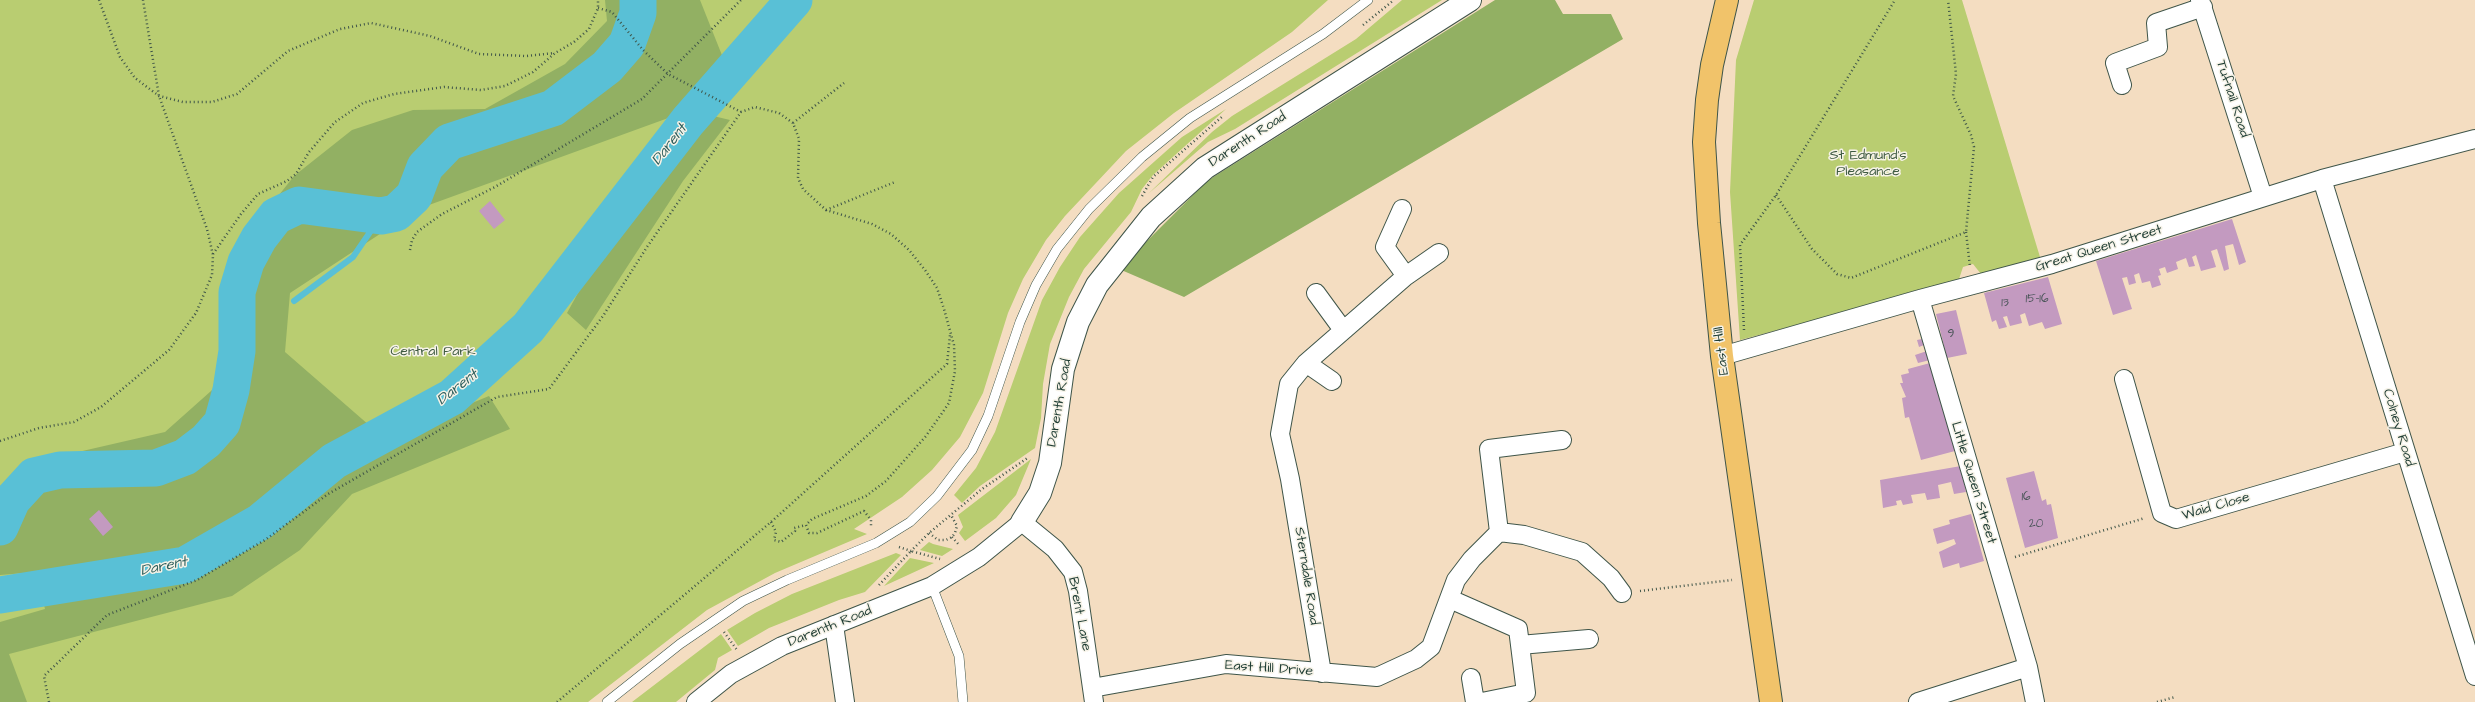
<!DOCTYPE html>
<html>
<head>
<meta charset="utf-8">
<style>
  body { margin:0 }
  canvas { display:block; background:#f4ddc1 }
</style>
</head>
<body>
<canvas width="2475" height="702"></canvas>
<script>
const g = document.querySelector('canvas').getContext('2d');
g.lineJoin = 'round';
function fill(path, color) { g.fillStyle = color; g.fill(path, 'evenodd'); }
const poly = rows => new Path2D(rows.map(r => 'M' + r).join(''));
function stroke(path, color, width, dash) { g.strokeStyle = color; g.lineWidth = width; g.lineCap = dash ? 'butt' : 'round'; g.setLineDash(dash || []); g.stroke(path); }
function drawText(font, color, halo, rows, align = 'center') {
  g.font = font + ' "Architects Daughter",sans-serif'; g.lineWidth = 3; g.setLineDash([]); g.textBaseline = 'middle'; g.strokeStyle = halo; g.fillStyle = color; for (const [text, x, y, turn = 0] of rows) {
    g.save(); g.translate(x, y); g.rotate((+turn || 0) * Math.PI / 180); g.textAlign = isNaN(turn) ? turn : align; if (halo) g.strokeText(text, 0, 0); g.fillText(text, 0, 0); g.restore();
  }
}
fill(poly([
  [0,0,1328,0,1292,32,1174,113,1126,151,1065,216,1046,240,1023,279,1008,313,983,393,960,437,932,470,902,497,854,529,867,534,775,573,707,610,588,702,0,702],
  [1402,0,1442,0,1235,129,1208,142,1148,194,1212,132,1232,116,1356,39],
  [1754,0,1962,0,2040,257,1981,274,1973,264,1963,267,1958,282,1740,340,1730,192,1736,60],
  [1226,109,1153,175,1142,189,1131,212,1084,269,1069,297,1050,344,1043,384,1041,418,1035,448,980,486,962,503,954,495,976,468,995,432,1042,300,1060,267,1080,237,1119,193,1182,137],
  [1031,459,1016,495,996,518,965,541,959,533,963,527,958,515],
  [929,542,933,544,953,549,942,556,920,550],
  [896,553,901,555,865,592,839,600,769,628,738,646,727,630,755,613,792,594],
  [910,558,934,563,884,586],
  [721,634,732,650,718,658,715,670,676,702,632,702]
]), '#b9cd71');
fill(poly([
  [605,0,700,0,737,93,418,209,290,293,285,352,385,439,489,396,510,429,352,494,300,550,232,596,9,654,27,702,0,702,0,622,45,609,36,572,0,575,0,486,39,461,165,432,220,383,231,256,294,176,352,130,413,110,485,109,565,64,607,21],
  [1495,0,1555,0,1563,14,1611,14,1623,39,1184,297,1119,269,1207,181],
  [705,114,730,120,683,181,586,330,567,313,601,251]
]), '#92b063');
stroke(poly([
  [294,301,353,257,381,216]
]), '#59c0d6', 6);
stroke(poly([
  [0,527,12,500,34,476,60,470,156,468,185,457,206,441,222,423,231,390,237,351,237,292,246,262,259,238,276,216,299,205,381,216,396,213,414,196,425,167,449,142,553,108,607,67,627,44,638,13,638,0],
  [0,595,185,565,260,522,334,461,452,397,528,328,688,121,794,0]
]), '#59c0d6', 37);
fill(poly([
  [490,201,505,220,494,229,479,211],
  [2232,219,2246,262,2239,265,2233,244,2225,246,2229,269,2224,271,2217,249,2211,251,2216,267,2201,271,2196,255,2192,257,2195,266,2189,267,2186,258,2176,262,2178,269,2167,273,2165,267,2159,269,2161,275,2158,276,2161,285,2152,288,2150,281,2142,283,2139,273,2134,275,2136,283,2129,285,2127,277,2122,278,2132,309,2113,315,2096,261],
  [2048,277,2062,324,2045,329,2042,322,2029,326,2025,313,2020,315,2022,323,2010,326,2007,316,2003,317,2007,327,1999,329,1996,320,1992,322,1984,293],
  [1956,310,1967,354,1947,358,1936,314],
  [1922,339,1924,345,1919,347,1917,340],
  [1927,351,1930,360,1918,363,1915,355],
  [1930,363,1955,451,1921,460,1909,417,1905,418,1902,398,1906,397,1900,383,1903,383,1901,375,1909,373,1908,369],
  [1961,466,1966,492,1954,494,1951,482,1938,485,1940,498,1927,500,1925,493,1911,495,1913,503,1903,505,1901,500,1896,501,1897,505,1883,508,1880,480],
  [2034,471,2042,501,2046,499,2047,505,2051,504,2058,538,2025,548,2006,478],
  [99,510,113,527,103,536,89,519],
  [1971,514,1984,561,1960,568,1959,563,1943,568,1939,552,1956,544,1954,539,1937,544,1933,529,1950,524,1949,520]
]), '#c39ac0');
const service = poly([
  [932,586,959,656,963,702],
  [607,702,680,644,743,601,787,580,876,543,910,522,937,496,972,450,988,416,1020,322,1036,285,1057,249,1089,209,1142,157,1190,118,1323,34,1368,0]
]);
const minor = poly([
  [2200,0,2263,197],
  [2122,85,2115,63,2158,47,2156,23,2203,7],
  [2322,179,2475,676],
  [1406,276,1439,253],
  [1316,293,1343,330],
  [1920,299,2028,667,2035,702],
  [1722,356,1920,299,2052,264,2322,179,2475,139],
  [1306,363,1332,381],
  [2124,379,2162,513,2176,519,2405,452],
  [1499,532,1489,449,1562,440],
  [1450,599,1518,629,1526,693,1482,702],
  [834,625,845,702],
  [1520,645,1589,639],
  [1322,673,1290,479,1280,434,1289,384,1306,363,1406,276,1385,247,1402,209],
  [1471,678,1475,702],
  [1092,688,1226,664,1377,677,1416,659,1431,647,1456,580,1472,559,1499,532,1524,535,1582,552,1611,578,1622,593],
  [696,702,731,674,782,646,932,586,979,557,1022,522,1055,549,1073,572,1078,591,1094,702],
  [1918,702,2028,667]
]);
const tertiary = poly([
  [1022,522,1040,493,1050,463,1063,369,1078,322,1097,285,1151,217,1205,168,1470,0]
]);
const primary = poly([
  [1727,0,1712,65,1707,100,1704,142,1709,223,1722,356,1771,702]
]);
stroke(service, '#3f5549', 10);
stroke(minor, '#3f5549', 20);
stroke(tertiary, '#3f5549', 24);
stroke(primary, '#3f5549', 24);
stroke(poly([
  [99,0,120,57,135,78,159,96,183,102,212,102,237,94,288,51,340,29,371,23,430,36,479,54,526,56,555,53],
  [598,8,612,12,643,50,668,74,741,112],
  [1363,25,1394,0],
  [793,123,844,83],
  [1776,195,1812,249,1837,274,1851,278,1966,232,1974,147,1971,135,1953,96,1956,74,1948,0],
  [1142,196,1153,177,1223,116],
  [826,210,895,182],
  [1966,232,1970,267],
  [410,250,412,240,417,232,442,214,495,187,642,99,741,0],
  [213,254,241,214,258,194,287,181,296,174,309,152,335,122,363,103,394,94,444,87,481,90,505,86,533,72,555,53,574,42,589,29,598,8,598,0],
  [1744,330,1740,245,1776,195,1895,0],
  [0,441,39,428,74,422,101,407,169,350,196,313,212,275,213,255,207,229,159,96,143,0],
  [771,522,776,532,774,540,781,542,795,531,794,528,806,525],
  [929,533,938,540,946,540,952,537,955,533,957,526,951,515],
  [952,537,960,546],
  [899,547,911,551,929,533,982,489,1029,457],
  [2015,557,2145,518],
  [879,585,911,551,940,559],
  [1640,591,1732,580],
  [724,632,737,650],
  [49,702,44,676,107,615,197,580,265,540,328,494,497,397,549,389,603,316,647,247,741,112,755,107,779,113,793,123,799,139,798,178,803,189,826,210,872,224,891,234,909,250,925,270,937,288,944,309,954,345,955,371,949,403,926,436,886,481,866,496,812,519,806,525,809,533,817,533,864,511,871,520,871,528],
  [557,702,771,522,947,364,950,335],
  [2157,702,2175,697]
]), '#3f5549', 2.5, [1, 3]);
stroke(service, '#fff', 9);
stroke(minor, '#fff', 18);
stroke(tertiary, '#fff', 22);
stroke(primary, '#f1c36a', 22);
drawText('12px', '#485457', null, [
  ["15-16",2037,299],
  ["13",2005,303],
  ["9",1951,334],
  ["16",2026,497],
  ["20",2036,524]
]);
drawText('14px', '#1f3d34', '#f7f3e8', [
  ["Tufnail Road",2232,99,72],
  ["Darenth Road",1248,140,-33],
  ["Great Queen Street",2099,249,-17],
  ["East Hill",1722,351,-97],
  ["Darenth Road",1060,403,-80],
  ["Colney Road",2398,428,73],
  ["Little Queen Street",1973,483,73],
  ["Waid Close",2216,507,-16],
  ["Sterndale Road",1306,576,81],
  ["Brent Lane",1079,614,79],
  ["Darenth Road",830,627,-22],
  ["East Hill Drive",1269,669,4]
]);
drawText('14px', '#3e5a40', '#f7f3e8', [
  ["St Edmund's",1868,156],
  ["Pleasance",1868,172],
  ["Central Park",433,352]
]);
drawText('italic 15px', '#2e5e5c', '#f7f3e8', [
  ["Darent",670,145,-52],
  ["Darent",458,388,-38],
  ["Darent",164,567,-12]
]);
</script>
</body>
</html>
